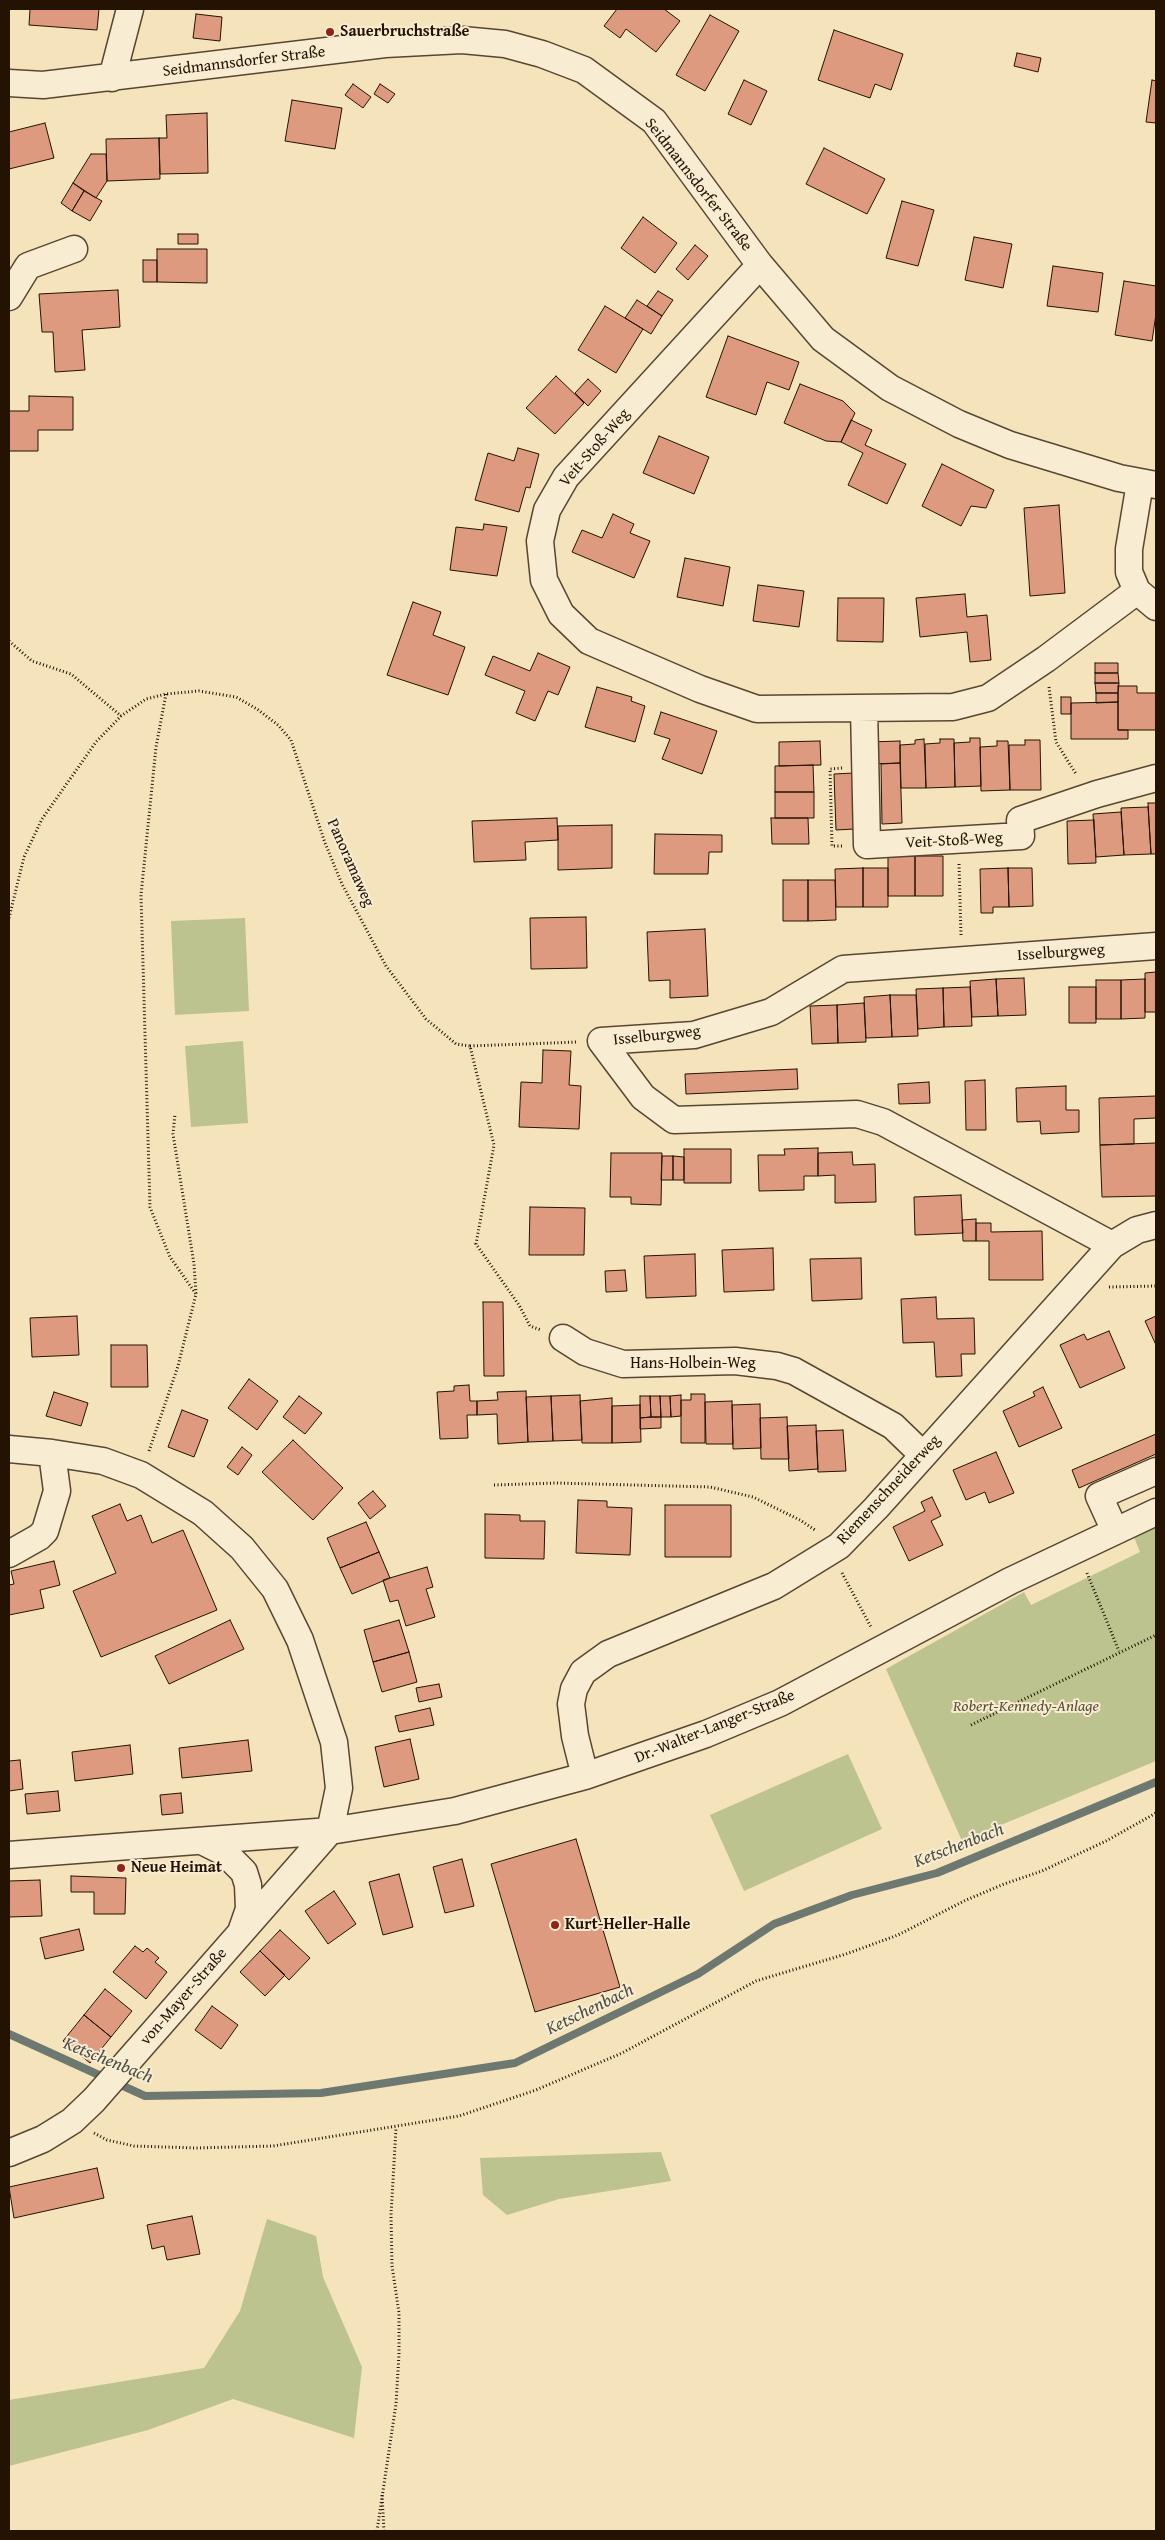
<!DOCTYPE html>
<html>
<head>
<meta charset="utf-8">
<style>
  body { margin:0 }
  #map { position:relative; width:1165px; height:2540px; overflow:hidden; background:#f4e3bb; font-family:"Gentium Book Plus",serif }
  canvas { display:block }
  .frame { position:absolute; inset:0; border:10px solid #241203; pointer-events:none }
</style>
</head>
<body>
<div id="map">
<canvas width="1165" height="2540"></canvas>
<div class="frame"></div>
</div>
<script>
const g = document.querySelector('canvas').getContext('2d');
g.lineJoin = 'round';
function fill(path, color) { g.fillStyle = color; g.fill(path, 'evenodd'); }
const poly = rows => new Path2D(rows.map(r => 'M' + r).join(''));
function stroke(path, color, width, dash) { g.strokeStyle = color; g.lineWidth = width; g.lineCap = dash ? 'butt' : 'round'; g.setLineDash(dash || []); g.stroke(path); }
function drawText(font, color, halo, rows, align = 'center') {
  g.font = font + ' "Gentium Book Plus",serif'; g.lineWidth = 4; g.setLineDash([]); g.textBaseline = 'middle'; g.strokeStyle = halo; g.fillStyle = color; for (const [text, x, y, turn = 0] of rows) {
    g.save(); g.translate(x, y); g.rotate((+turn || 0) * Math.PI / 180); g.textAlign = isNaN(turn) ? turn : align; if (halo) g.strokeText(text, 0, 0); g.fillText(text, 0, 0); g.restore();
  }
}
fill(poly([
  [245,918,249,1011,175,1015,171,921],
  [243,1041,248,1123,191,1127,185,1046],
  [1156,1526,1156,1761,962,1841,886,1669,1024,1592,1031,1605,1140,1552,1134,1537],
  [848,1754,882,1829,744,1891,710,1815],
  [661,2152,671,2181,559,2199,507,2215,483,2195,480,2158],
  [267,2219,316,2236,323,2277,362,2367,354,2438,233,2399,148,2430,9,2466,9,2400,204,2368,240,2311]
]), '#bdc38f');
stroke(poly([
  [9,2034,145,2096,321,2093,515,2063,698,1974,774,1924,852,1895,937,1873,1156,1782]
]), '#6d7970', 8);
const building = poly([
  [30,9,99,9,97,30,29,25,30,9],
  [617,9,664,9,680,21,656,52,626,29,620,38,604,26,617,9],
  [196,14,222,17,220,41,193,38,196,14],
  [710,15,739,31,705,91,676,75,710,15],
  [834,30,903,54,891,90,875,84,870,98,818,80,834,30],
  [1017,53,1041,58,1038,72,1014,66,1017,53],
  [744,80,767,91,751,125,728,114,744,80],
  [1152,80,1156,81,1156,123,1146,122,1152,80],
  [353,84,371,97,363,108,345,95,353,84],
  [380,84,395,94,388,103,374,94,380,84],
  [292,100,342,108,335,149,285,141,292,100],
  [207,113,208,173,160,174,159,138,167,138,166,115,207,113],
  [45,123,54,158,9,169,9,132,45,123],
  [159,138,160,179,107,181,106,139,159,138],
  [824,148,885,179,867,214,806,184,824,148],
  [91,154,106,154,107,181,96,198,73,183,91,154],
  [73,183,84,191,72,211,61,203,73,183],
  [84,191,102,201,90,221,72,211,84,191],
  [902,201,934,210,918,266,886,258,902,201],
  [643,217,677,243,655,273,621,248,643,217],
  [178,234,198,234,198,244,178,244,178,234],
  [974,237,1012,244,1003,288,965,280,974,237],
  [695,245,708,256,688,280,676,269,695,245],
  [157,249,207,249,207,283,157,282,157,249],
  [143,260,157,260,157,282,143,282,143,260],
  [1053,266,1103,273,1098,312,1047,306,1053,266],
  [1124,281,1156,286,1156,314,1152,341,1115,335,1124,281],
  [118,290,120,327,82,330,85,370,55,372,53,332,42,332,39,294,118,290],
  [658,291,673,300,662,316,647,306,658,291],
  [637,300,662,316,651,334,625,318,637,300],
  [605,306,643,329,616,373,578,350,605,306],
  [728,336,799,362,789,390,767,382,756,415,706,397,728,336],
  [556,376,584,403,555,434,526,408,556,376],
  [588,379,601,391,588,406,575,393,588,379],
  [800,384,843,401,855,413,841,442,826,441,784,423,800,384],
  [29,396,73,397,73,430,38,430,38,451,9,451,9,411,29,411,29,396],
  [851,420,872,430,865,445,906,464,887,504,848,485,863,453,841,442,851,420],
  [659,436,709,457,694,494,643,473,659,436],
  [518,448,539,454,530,488,526,487,519,512,475,500,488,453,514,461,518,448],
  [942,464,994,490,986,508,971,506,961,526,922,506,942,464],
  [1059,505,1065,593,1030,596,1024,508,1059,505],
  [613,514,634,524,630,533,650,541,634,578,572,552,582,530,602,538,613,514],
  [484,524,507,527,497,576,450,570,456,527,483,530,484,524],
  [685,558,730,567,723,606,677,597,685,558],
  [758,585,804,591,799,627,753,621,758,585],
  [965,594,967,617,987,615,991,660,970,662,967,632,920,637,916,598,965,594],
  [838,598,884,598,883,642,837,641,838,598],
  [413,602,441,612,433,635,465,647,448,695,387,675,413,602],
  [538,653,570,667,558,695,548,691,535,721,516,713,525,691,485,675,493,656,530,671,538,653],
  [1095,663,1118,663,1118,673,1095,673,1095,663],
  [1095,673,1118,673,1119,683,1095,683,1095,673],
  [1095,683,1119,683,1118,693,1096,693,1095,683],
  [1118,686,1137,686,1137,693,1156,693,1156,730,1118,730,1118,686],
  [597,687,632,697,631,701,645,706,635,742,585,727,597,687],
  [1096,693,1118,693,1118,702,1096,703,1096,693],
  [1061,697,1071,697,1071,714,1061,714,1061,697],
  [1118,702,1118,730,1128,730,1128,739,1071,739,1071,703,1118,702],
  [661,712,717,731,702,774,662,759,670,739,654,734,661,712],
  [970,738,980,738,981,786,955,787,954,743,970,742,970,738],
  [924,739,926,788,901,788,900,745,915,744,915,740,924,739],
  [940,739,954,739,955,787,926,788,925,744,940,743,940,739],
  [1025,740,1040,740,1041,790,1010,790,1009,745,1025,745,1025,740],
  [820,741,821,765,779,766,779,742,820,741],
  [900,741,900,763,868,764,868,742,900,741],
  [997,741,1008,741,1010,790,981,791,980,747,997,746,997,741],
  [900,763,902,823,882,824,881,764,900,763],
  [813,765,814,792,775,792,775,766,813,765],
  [854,773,855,829,836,830,834,774,854,773],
  [775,792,814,792,814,818,775,818,775,792],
  [1148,803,1156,803,1156,854,1151,854,1148,803],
  [1148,807,1151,854,1124,855,1121,808,1148,807],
  [1121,812,1124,855,1096,857,1093,814,1121,812],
  [557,818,558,840,525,842,526,860,474,862,472,821,557,818],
  [771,818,808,818,809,844,772,844,771,818],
  [1094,820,1096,863,1068,864,1067,821,1094,820],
  [612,825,612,868,558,870,558,826,612,825],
  [655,834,722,835,722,852,709,852,708,874,654,874,655,834],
  [888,856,915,856,915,896,888,896,888,856],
  [915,856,943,856,943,896,915,896,915,856],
  [863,868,888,868,888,907,863,907,863,868],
  [863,868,863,907,836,907,835,869,863,868],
  [1008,868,1032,868,1033,906,1009,907,1008,868],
  [1008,868,1009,907,993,907,993,913,981,913,980,869,1008,868],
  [783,880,808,880,808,921,783,921,783,880],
  [808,880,835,880,836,920,808,921,808,880],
  [586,917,587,968,531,969,530,918,586,917],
  [705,929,708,996,670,998,670,980,649,981,647,932,705,929],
  [1156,972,1156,1012,1145,1012,1145,973,1156,972],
  [1024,978,1026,1015,998,1016,996,979,1024,978],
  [996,979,998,1016,972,1017,970,981,996,979],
  [1145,979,1145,1018,1121,1019,1121,980,1145,979],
  [1096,980,1121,980,1121,1019,1096,1019,1096,980],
  [970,987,972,1026,944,1027,943,988,970,987],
  [1069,987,1096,987,1096,1023,1069,1023,1069,987],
  [943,988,944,1027,918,1029,916,989,943,988],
  [890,995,916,995,918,1036,892,1037,890,995],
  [890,995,892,1037,866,1038,864,997,890,995],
  [864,1003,866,1042,838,1043,837,1005,864,1003],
  [837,1005,838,1043,812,1044,810,1006,837,1005],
  [543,1050,571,1051,569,1085,581,1086,579,1129,519,1127,521,1082,542,1083,543,1050],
  [797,1069,798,1089,686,1094,685,1074,797,1069],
  [985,1080,986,1130,966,1130,965,1081,985,1080],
  [929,1082,930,1103,899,1104,898,1084,929,1082],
  [1066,1086,1066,1110,1079,1110,1079,1132,1041,1134,1040,1121,1017,1122,1016,1088,1066,1086],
  [1156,1096,1156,1118,1134,1119,1134,1144,1100,1145,1099,1098,1156,1096],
  [1156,1143,1156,1196,1102,1197,1100,1145,1156,1143],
  [818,1148,818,1176,804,1176,804,1190,759,1191,758,1155,785,1155,784,1149,818,1148],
  [684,1149,731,1149,731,1183,684,1183,684,1149],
  [852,1152,853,1165,875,1164,876,1202,835,1203,835,1175,818,1176,818,1153,852,1152],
  [611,1153,662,1153,661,1205,631,1204,631,1197,610,1197,611,1153],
  [662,1156,673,1156,673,1180,661,1180,662,1156],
  [673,1156,684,1157,684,1180,673,1180,673,1156],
  [961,1195,963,1233,915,1235,914,1197,961,1195],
  [530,1207,585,1208,584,1255,529,1255,530,1207],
  [976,1219,976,1241,963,1241,962,1220,976,1219],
  [976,1223,991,1223,991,1232,1042,1231,1043,1280,989,1280,989,1241,976,1241,976,1223],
  [773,1248,774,1290,724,1292,722,1250,773,1248],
  [695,1254,696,1296,646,1298,644,1256,695,1254],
  [861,1258,862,1299,812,1301,810,1259,861,1258],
  [625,1270,627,1291,606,1292,605,1271,625,1270],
  [936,1297,937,1319,974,1318,975,1354,961,1354,962,1376,936,1377,934,1342,903,1343,901,1299,936,1297],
  [483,1302,503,1302,504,1376,484,1376,483,1302],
  [77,1316,79,1355,32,1357,30,1318,77,1316],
  [1156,1316,1156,1345,1145,1321,1156,1316],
  [1109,1331,1125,1368,1080,1388,1060,1345,1084,1334,1087,1340,1109,1331],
  [111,1345,147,1345,148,1387,111,1387,111,1345],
  [249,1379,278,1401,257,1430,228,1408,249,1379],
  [469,1385,470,1401,477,1401,477,1415,467,1415,468,1438,440,1439,437,1392,454,1391,454,1386,469,1385],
  [1043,1387,1062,1428,1019,1447,1003,1411,1035,1396,1033,1392,1043,1387],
  [526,1391,528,1442,498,1444,497,1414,477,1415,477,1401,498,1400,497,1392,526,1391],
  [54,1392,88,1403,81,1426,46,1416,54,1392],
  [691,1394,705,1394,705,1443,681,1443,681,1400,691,1400,691,1394],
  [580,1395,582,1440,553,1441,551,1396,580,1395],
  [681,1395,681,1416,671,1417,670,1396,681,1395],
  [299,1396,322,1413,305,1434,283,1417,299,1396],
  [551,1396,553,1441,528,1442,526,1397,551,1396],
  [640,1396,650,1396,651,1417,640,1418,640,1396],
  [650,1396,660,1396,661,1417,651,1417,650,1396],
  [660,1396,670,1396,671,1417,661,1417,660,1396],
  [612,1398,612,1443,582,1443,580,1401,612,1398],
  [732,1401,733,1444,706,1444,705,1402,732,1401],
  [760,1404,761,1448,733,1449,732,1405,760,1404],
  [640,1405,641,1442,612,1443,612,1406,640,1405],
  [182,1410,208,1420,194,1457,168,1447,182,1410],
  [651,1417,661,1417,661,1428,640,1429,640,1418,651,1417],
  [787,1417,789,1459,761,1459,760,1418,787,1417],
  [816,1425,818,1469,789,1471,787,1426,816,1425],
  [843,1430,846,1471,818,1472,816,1431,843,1430],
  [1156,1434,1156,1454,1079,1488,1072,1470,1156,1434],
  [293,1440,343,1488,313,1520,262,1472,293,1440],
  [242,1447,252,1455,238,1475,227,1467,242,1447],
  [996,1452,1014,1493,989,1503,985,1492,966,1500,953,1470,996,1452],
  [373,1491,386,1506,370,1519,358,1503,373,1491],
  [932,1497,941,1516,931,1521,943,1545,909,1561,893,1527,925,1511,921,1502,932,1497],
  [578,1500,607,1501,607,1507,632,1508,630,1555,576,1553,578,1500],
  [120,1504,127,1521,141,1515,152,1543,183,1530,217,1610,101,1657,73,1591,116,1573,92,1516,120,1504],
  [665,1505,731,1505,731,1557,665,1557,665,1505],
  [485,1514,520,1515,520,1521,545,1521,544,1559,485,1558,485,1514],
  [366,1522,379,1552,340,1568,327,1538,366,1522],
  [379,1552,390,1578,352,1594,340,1568,379,1552],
  [54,1561,60,1585,40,1590,44,1608,9,1615,9,1585,14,1584,11,1571,54,1561],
  [427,1567,433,1587,426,1589,435,1617,406,1626,398,1600,390,1602,383,1580,427,1567],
  [230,1620,244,1649,169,1684,155,1656,230,1620],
  [399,1620,409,1652,373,1662,364,1630,399,1620],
  [409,1652,417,1682,382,1692,373,1662,409,1652],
  [439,1684,442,1697,419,1702,416,1688,439,1684],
  [430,1708,434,1725,399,1732,395,1716,430,1708],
  [410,1739,419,1779,384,1787,375,1747,410,1739],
  [248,1740,252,1771,182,1778,179,1748,248,1740],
  [130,1745,133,1774,75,1781,72,1752,130,1745],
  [20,1760,23,1789,9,1791,9,1761,20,1760],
  [58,1791,60,1811,27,1814,25,1794,58,1791],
  [181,1793,183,1813,162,1815,160,1795,181,1793],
  [576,1839,620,1987,535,2012,491,1864,576,1839],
  [462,1859,474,1906,445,1913,433,1867,462,1859],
  [399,1874,413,1927,383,1935,369,1882,399,1874],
  [71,1876,126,1878,125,1914,94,1914,94,1892,71,1892,71,1876],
  [40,1880,42,1916,9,1917,9,1881,40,1880],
  [334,1891,356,1924,328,1944,305,1911,334,1891],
  [79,1929,84,1950,45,1959,40,1938,79,1929],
  [280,1930,310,1958,289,1980,260,1951,280,1930],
  [135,1946,143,1952,147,1948,159,1958,155,1962,167,1972,146,1999,113,1972,135,1946],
  [260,1951,285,1975,265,1996,240,1972,260,1951],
  [105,1989,132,2011,111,2037,84,2015,105,1989],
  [212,2006,238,2025,221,2049,195,2030,212,2006],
  [84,2015,111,2037,90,2063,63,2041,84,2015],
  [97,2168,104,2198,14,2218,9,2187,97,2168],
  [192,2216,200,2254,167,2260,164,2246,152,2249,147,2225,192,2216]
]);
fill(building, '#dd9a7e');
stroke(building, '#241203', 1);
const minor = poly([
  [112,78,130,9],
  [9,83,43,85,385,44,462,40,505,44,542,54,584,70,654,121,760,265,823,339,890,388,959,424,1010,445,1119,478,1156,485],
  [760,265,566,477,547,510,540,541,544,580,561,614,589,641,700,689,757,709,953,707,988,698,1046,659,1137,591],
  [9,297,28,266,74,249],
  [1140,483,1129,549,1129,572,1137,591,1156,607],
  [864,708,867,845,1021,836,1020,820,1097,794,1156,778],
  [1112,1245,883,1122,857,1114,674,1120,643,1097,601,1041,694,1035,771,1012,843,969,1156,946],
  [563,1338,585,1352,623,1364,735,1361,777,1366,794,1371,893,1426,922,1454],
  [9,1449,52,1453,103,1461,141,1475,203,1513,242,1548,275,1589,300,1640,334,1742,339,1788,330,1831,94,2100,72,2121,43,2139,9,2153],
  [1115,1531,1099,1496,1156,1471],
  [9,1554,39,1537,45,1531,57,1491,52,1453],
  [585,1776,575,1736,571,1704,574,1689,583,1672,608,1654,774,1586,839,1546,876,1508,1112,1245,1137,1230,1156,1225],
  [202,1841,224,1852,244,1872,248,1885,249,1909,242,1929],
  [9,1855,330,1831,455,1811,585,1776,706,1734,780,1703,1010,1581,1156,1512]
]);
stroke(minor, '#584631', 29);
stroke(poly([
  [9,641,32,661,71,674,121,716],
  [1049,687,1056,742,1076,774],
  [166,694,156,747,141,895,150,1207,170,1257,196,1294],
  [842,768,830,769,832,846,844,846],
  [959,864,961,935],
  [9,918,24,857,42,819,96,742,121,716,146,699,166,694,199,691,236,697,257,709,278,725,291,740,325,843,342,884,386,966,426,1019,456,1044,470,1046,494,1145,476,1244,519,1305,530,1326,541,1330],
  [470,1046,578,1042],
  [1109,1287,1156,1286],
  [149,1451,178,1366,196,1294,194,1264,173,1134,175,1114],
  [494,1485,556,1483,710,1487,753,1497,800,1520,815,1530],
  [842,1573,871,1627],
  [1087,1573,1119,1651],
  [971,1725,1156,1635],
  [94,2133,107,2140,134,2146,196,2148,273,2146,459,2116,536,2090,622,2053,756,1981,846,1954,898,1935,964,1901,1004,1884,1042,1871,1106,1841,1156,1813],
  [382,2495,384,2531],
  [377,2531,396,2404,399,2354,399,2313,392,2266,391,2215,396,2128]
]), '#241203', 3, [1, 2.5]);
stroke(minor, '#f8edd3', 26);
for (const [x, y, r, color] of [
  [330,32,5,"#8f2418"],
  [121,1868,5,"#8f2418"],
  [555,1925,5,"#8f2418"]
]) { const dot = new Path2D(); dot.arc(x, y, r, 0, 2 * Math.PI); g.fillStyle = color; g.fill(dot); stroke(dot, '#f8edd3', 2); }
drawText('bold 16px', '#241203', '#f8edd3', [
  ["Sauerbruchstraße",340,32],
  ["Neue Heimat",131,1868],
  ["Kurt-Heller-Halle",565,1925]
], 'left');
drawText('16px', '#241203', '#f8edd3', [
  ["Seidmannsdorfer Straße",244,62,-7],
  ["Seidmannsdorfer Straße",698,185,52],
  ["Veit-Stoß-Weg",595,448,-49],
  ["Veit-Stoß-Weg",954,841,-3],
  ["Panoramaweg",350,863,66],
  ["Isselburgweg",1061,953,-4],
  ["Isselburgweg",657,1036,-6],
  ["Hans-Holbein-Weg",693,1364],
  ["Riemenschneiderweg",889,1490,-47],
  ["Dr.-Walter-Langer-Straße",715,1727,-22],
  ["von-Mayer-Straße",184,1997,-49]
]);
drawText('italic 16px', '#5a5034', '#f8edd3', [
  ["Robert-Kennedy-Anlage",1026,1707]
]);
drawText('italic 18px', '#4f4e42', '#f8edd3', [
  ["Ketschenbach",959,1846,-21],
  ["Ketschenbach",590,2010,-26],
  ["Ketschenbach",108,2061,22]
]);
</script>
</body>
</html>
